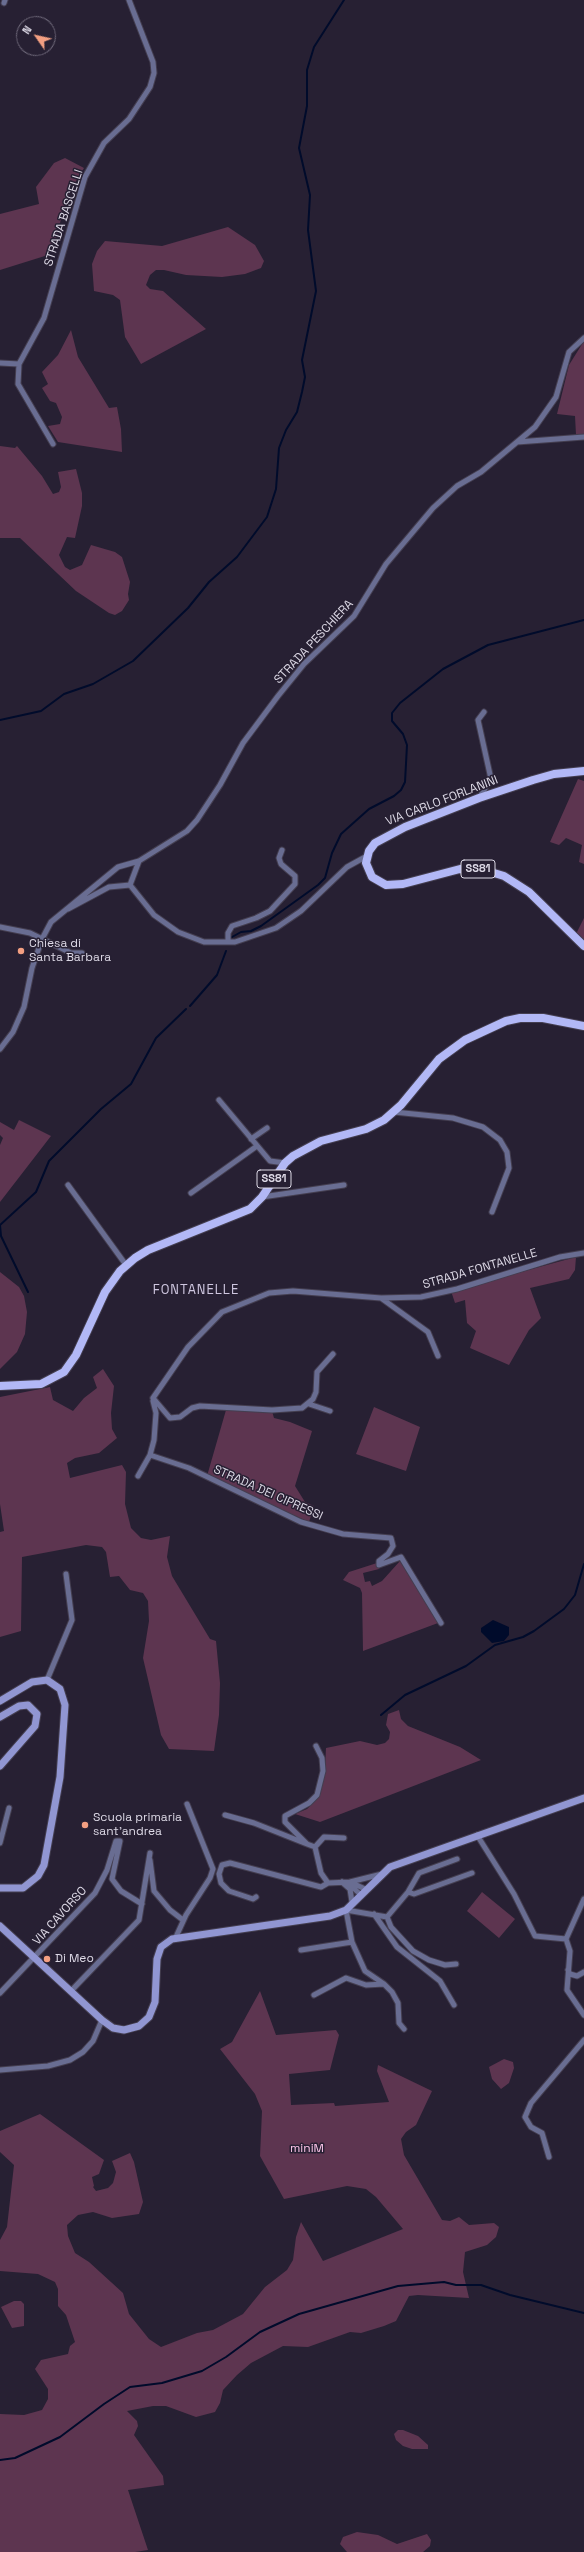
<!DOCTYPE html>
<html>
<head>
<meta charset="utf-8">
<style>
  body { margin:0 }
  #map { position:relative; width:584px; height:2552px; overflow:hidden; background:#272033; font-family:"Space Grotesk",sans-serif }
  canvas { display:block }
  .north { position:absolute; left:16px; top:16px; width:40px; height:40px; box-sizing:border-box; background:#272033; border:1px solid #706a7b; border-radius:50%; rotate:304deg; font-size:11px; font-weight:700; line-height:16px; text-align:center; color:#ddd9e6 }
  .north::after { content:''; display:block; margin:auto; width:14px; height:18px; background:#f39f82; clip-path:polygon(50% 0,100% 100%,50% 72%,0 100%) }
</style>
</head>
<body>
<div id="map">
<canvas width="584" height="2552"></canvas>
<div class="north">N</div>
</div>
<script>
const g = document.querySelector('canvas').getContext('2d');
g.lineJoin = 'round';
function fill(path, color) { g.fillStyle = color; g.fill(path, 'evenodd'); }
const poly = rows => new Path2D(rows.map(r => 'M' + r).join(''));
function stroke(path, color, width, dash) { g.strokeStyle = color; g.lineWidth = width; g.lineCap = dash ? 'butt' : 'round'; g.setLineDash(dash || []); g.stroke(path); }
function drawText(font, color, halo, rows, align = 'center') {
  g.font = font + ' "Space Grotesk",sans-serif'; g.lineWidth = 3; g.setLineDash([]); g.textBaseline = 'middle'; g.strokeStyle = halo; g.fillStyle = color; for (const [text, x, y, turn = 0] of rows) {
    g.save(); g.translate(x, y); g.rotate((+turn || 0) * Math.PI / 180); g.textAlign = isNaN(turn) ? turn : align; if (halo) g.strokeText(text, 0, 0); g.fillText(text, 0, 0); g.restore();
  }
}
fill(poly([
  [65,158,84,168,73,186,64,206,57,236,48,255,0,270,0,214,39,204,36,187,54,163],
  [228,227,255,245,264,261,261,268,245,274,222,277,186,275,164,270,156,270,150,275,146,285,150,289,163,291,206,329,141,364,125,337,120,300,113,295,94,291,92,264,97,251,105,241,162,246],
  [71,330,78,357,109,408,117,407,121,429,122,452,58,442,48,426,60,424,62,417,56,403,50,401,42,388,48,384,42,372,58,355],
  [584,341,584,435,576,435,575,416,557,414,569,365],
  [0,446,15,448,17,446,42,476,53,494,59,492,61,487,58,472,76,469,82,493,82,506,75,538,67,537,59,555,65,567,70,570,82,565,91,545,115,552,122,557,130,582,128,594,129,600,122,611,115,615,109,613,76,591,20,538,0,538],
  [578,779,584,781,584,864,579,862,582,845,566,838,559,845,550,842],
  [584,918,584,943,576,934],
  [19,1120,51,1136,0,1202,0,1145,3,1138,0,1135,0,1122,14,1130],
  [576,1257,575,1270,569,1279,530,1288,541,1318,529,1330,509,1365,470,1348,476,1331,467,1323,465,1300,455,1303,451,1291],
  [0,1272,19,1287,24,1296,27,1312,25,1334,17,1352,0,1369],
  [103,1369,114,1386,111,1413,112,1429,117,1438,99,1453,75,1458,67,1463,70,1478,122,1465,126,1472,125,1504,131,1528,141,1538,151,1540,170,1536,167,1557,172,1576,210,1639,216,1641,220,1683,219,1715,214,1751,169,1749,161,1735,143,1658,149,1621,148,1601,143,1593,130,1590,119,1576,110,1577,106,1552,102,1547,86,1545,22,1557,21,1631,0,1637,0,1532,4,1531,0,1504,0,1397,50,1387,53,1400,73,1411,84,1398,97,1388,93,1377],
  [374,1407,420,1427,406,1471,356,1454],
  [226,1410,272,1411,274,1418,290,1422,312,1431,295,1486,305,1502,314,1506,309,1522,207,1476],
  [400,1561,438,1623,363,1651,362,1593,360,1588,343,1580,349,1572,377,1563,379,1569,363,1573,365,1582,370,1581,372,1586,382,1581],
  [399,1710,401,1719,408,1726,460,1747,481,1760,320,1822,295,1814,307,1809,313,1803,320,1788,325,1768,326,1748,360,1741,377,1745,385,1743,389,1739,390,1732,386,1725,388,1714],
  [482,1892,515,1919,499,1938,467,1911],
  [260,1991,276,2035,336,2030,339,2035,330,2070,289,2074,291,2105,334,2103,335,2106,389,2102,377,2071,378,2065,432,2091,416,2125,406,2132,401,2139,404,2155,442,2220,450,2221,459,2217,469,2225,494,2223,499,2227,496,2237,487,2245,465,2252,463,2272,469,2298,418,2295,409,2296,396,2321,384,2326,361,2333,350,2332,308,2347,283,2346,251,2363,237,2375,223,2390,220,2403,215,2412,196,2417,166,2406,153,2406,127,2411,137,2421,138,2426,134,2435,163,2476,164,2485,128,2490,148,2550,135,2552,0,2552,0,2414,24,2415,42,2410,48,2399,48,2389,35,2369,41,2360,68,2354,70,2346,75,2342,66,2315,58,2306,58,2289,55,2282,38,2274,0,2271,0,2240,7,2227,14,2165,0,2152,0,2131,40,2114,104,2160,99,2174,92,2177,94,2186,93,2187,96,2191,108,2188,113,2183,116,2172,112,2161,130,2153,134,2162,143,2202,139,2214,112,2218,93,2212,78,2215,67,2225,68,2236,75,2253,89,2262,123,2293,129,2314,149,2339,161,2347,197,2333,213,2330,243,2314,265,2287,287,2270,293,2260,296,2237,301,2222,323,2261,403,2229,376,2197,366,2189,347,2186,284,2199,260,2156,262,2111,255,2094,220,2049,232,2042],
  [504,2059,513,2062,514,2068,509,2083,501,2089,492,2079,489,2067],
  [14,2301,21,2301,24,2304,24,2326,12,2328,1,2307],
  [398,2430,403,2430,418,2436,428,2445,428,2449,412,2449,403,2446,396,2440,394,2434],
  [357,2532,378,2535,397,2544,427,2534,431,2540,430,2546,423,2552,347,2552,340,2544,343,2537]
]), '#5d3550');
fill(poly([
  [493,1620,509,1627,509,1635,504,1641,492,1643,481,1632,481,1628]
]), '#000b2b');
stroke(poly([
  [0,720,41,711,64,694,93,684,133,661,188,608,209,582,237,557,267,517,276,489,279,448,286,430,297,412,302,392,305,377,302,360,316,291,308,230,310,195,299,148,307,106,307,70,314,47,344,0],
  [232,937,241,932,251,931,261,926,318,885,325,878,332,853,341,834,369,809,394,796,401,790,405,782,407,745,403,734,392,721,392,713,400,703,443,669,488,645,584,620],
  [190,1006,217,975,226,951],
  [28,1292,1,1236,0,1225,36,1192,49,1161,101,1109,131,1084,156,1038,186,1009],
  [381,1715,405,1695,466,1666,495,1645,523,1637,534,1631,564,1609,575,1595,584,1564],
  [0,2460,15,2458,60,2437,104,2404,130,2387,162,2383,202,2371,226,2357,260,2332,299,2314,398,2286,444,2282,456,2285,481,2285,510,2295,584,2313]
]), '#000b2b', 2);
const street = poly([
  [4,3,5,0],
  [0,363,19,364],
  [517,442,584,437],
  [53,444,18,384,19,364,44,318,85,177,104,143,129,119,150,87,154,73,153,62,129,0],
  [479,798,491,779,478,720,484,712],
  [130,885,154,915,178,932,204,942,235,942,276,928,301,911,347,867,367,856],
  [130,885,139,861],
  [68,909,109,887,130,885],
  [0,927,30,933,71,953,82,953],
  [228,942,228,933,232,926,256,918,270,911,295,884,295,876,281,864,279,858,282,850],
  [0,1049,13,1032,24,1007,32,968,42,939,51,922,118,867,139,861,187,831,197,820,220,785,243,743,278,696,304,664,354,616,386,564,433,508,457,486,481,472,535,427,556,397,569,352,584,338],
  [219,1100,270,1161,285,1163],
  [394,1112,453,1118,483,1127,500,1140,507,1152,509,1168,492,1212],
  [251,1139,267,1128],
  [68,1185,126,1265],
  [191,1193,257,1146],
  [262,1197,344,1185],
  [381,1298,421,1297,457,1289,560,1257,584,1253],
  [153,1398,188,1347,222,1312,269,1293,293,1291,381,1298,428,1332,438,1356],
  [153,1398,170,1418,180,1417,192,1408,200,1406,272,1410,302,1408,313,1399,316,1392,317,1372,333,1354],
  [309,1404,330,1411],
  [150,1455,189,1468,301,1522,343,1534,391,1538,393,1546,388,1554,379,1561,379,1565,401,1557,441,1623],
  [138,1476,150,1455,154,1440,156,1413,153,1401],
  [47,1680,72,1620,66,1574],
  [316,1746,322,1758,323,1771,317,1795,309,1803,285,1816,285,1822,307,1844,315,1847,324,1837,344,1838],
  [225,1815,254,1823,307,1844],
  [477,1835,514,1894,535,1936,566,1939,570,1951,567,1990,584,2015],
  [0,1843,9,1808],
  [315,1847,321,1873,328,1883],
  [150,1860,154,1891,170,1910,183,1920],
  [342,1882,350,1889,352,1902],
  [350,1882,365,1889],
  [350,1885,360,1894],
  [408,1892,414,1894,472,1873],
  [256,1897,253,1899,229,1891,221,1883,219,1874,222,1865,230,1863,321,1887,328,1883,350,1882,382,1874],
  [346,1910,387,1917],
  [374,1914,397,1947,440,1981,454,2005],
  [387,1917,408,1892,419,1873,457,1859],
  [387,1917,391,1927,413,1951,429,1960,445,1965,456,1964],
  [175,1939,186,1915,210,1878,213,1869,187,1804],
  [566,1939,584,1899],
  [301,1950,352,1942],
  [568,1970,570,1974,577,1976,584,1972],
  [384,1984,392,1992,398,2003,399,2023,404,2029],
  [71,1991,139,1920,150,1853],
  [0,1993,95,1893,107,1870,116,1841,120,1841,112,1879,121,1891,142,1904],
  [314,1995,346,1978,366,1985,384,1984,365,1971,352,1942,346,1910],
  [0,2070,48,2066,70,2060,83,2052,93,2041,102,2020],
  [549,2157,542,2133,531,2127,525,2117,531,2103,584,2040]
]);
const secondary = poly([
  [0,1701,32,1682,47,1680,60,1689,65,1705,60,1777,44,1865,38,1876,23,1888,0,1888],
  [0,1717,19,1706,28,1705,37,1714,35,1726,0,1766],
  [0,1926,102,2020,113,2028,124,2030,139,2026,149,2017,155,2002,157,1959,161,1947,172,1939,330,1916,346,1910,390,1867,584,1798]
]);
const primary = poly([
  [584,771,554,774,533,780,479,798,405,827,375,843,369,851,366,863,372,877,386,885,403,884,460,869,484,870,504,876,529,892,584,946],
  [0,1386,41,1384,64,1372,76,1355,105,1292,120,1271,135,1258,148,1250,250,1209,262,1197,285,1163,293,1156,321,1141,366,1129,384,1120,401,1105,439,1059,465,1040,506,1021,520,1018,543,1018,584,1026]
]);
stroke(street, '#443e50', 7);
stroke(secondary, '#443e50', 9);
stroke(primary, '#443e50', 10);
stroke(street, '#696d92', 5);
stroke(secondary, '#9196d2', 7);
stroke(primary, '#b2b8f6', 8);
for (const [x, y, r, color] of [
  [21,951,4,"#f39f82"],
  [85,1825,4,"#f39f82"],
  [47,1959,4,"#f39f82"]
]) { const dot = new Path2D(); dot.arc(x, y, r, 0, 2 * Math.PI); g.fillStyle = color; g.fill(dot); stroke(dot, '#272033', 1.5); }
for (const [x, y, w] of [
  [478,869,34],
  [274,1179,34]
]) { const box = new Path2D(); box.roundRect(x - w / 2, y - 9, w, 18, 3); g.fillStyle = '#272033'; g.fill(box); stroke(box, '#ddd9e6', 1); }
drawText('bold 11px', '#ddd9e6', null, [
  ["SS81",478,869],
  ["SS81",274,1179]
]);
drawText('12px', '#ddd9e6', '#272033', [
  ["STRADA BASCELLI",64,218,-72],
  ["STRADA PESCHIERA",314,642,-47],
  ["VIA CARLO FORLANINI",442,801,-21],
  ["STRADA FONTANELLE",480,1269,-16],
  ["STRADA DEI CIPRESSI",268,1493,24],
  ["VIA CAVORSO",60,1916,-48]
]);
drawText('12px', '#ddd9e6', '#272033', [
  ["Chiesa di",29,944],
  ["Santa Barbara",29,958],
  ["Scuola primaria",93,1818],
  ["sant'andrea",93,1832],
  ["Di Meo",55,1959]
], 'left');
drawText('12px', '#fcc4e8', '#272033', [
  ["miniM",307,2149]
]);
g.letterSpacing = '1px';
drawText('13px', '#cfc7e0', '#272033', [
  ["FONTANELLE",196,1290]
]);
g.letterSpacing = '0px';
</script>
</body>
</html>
